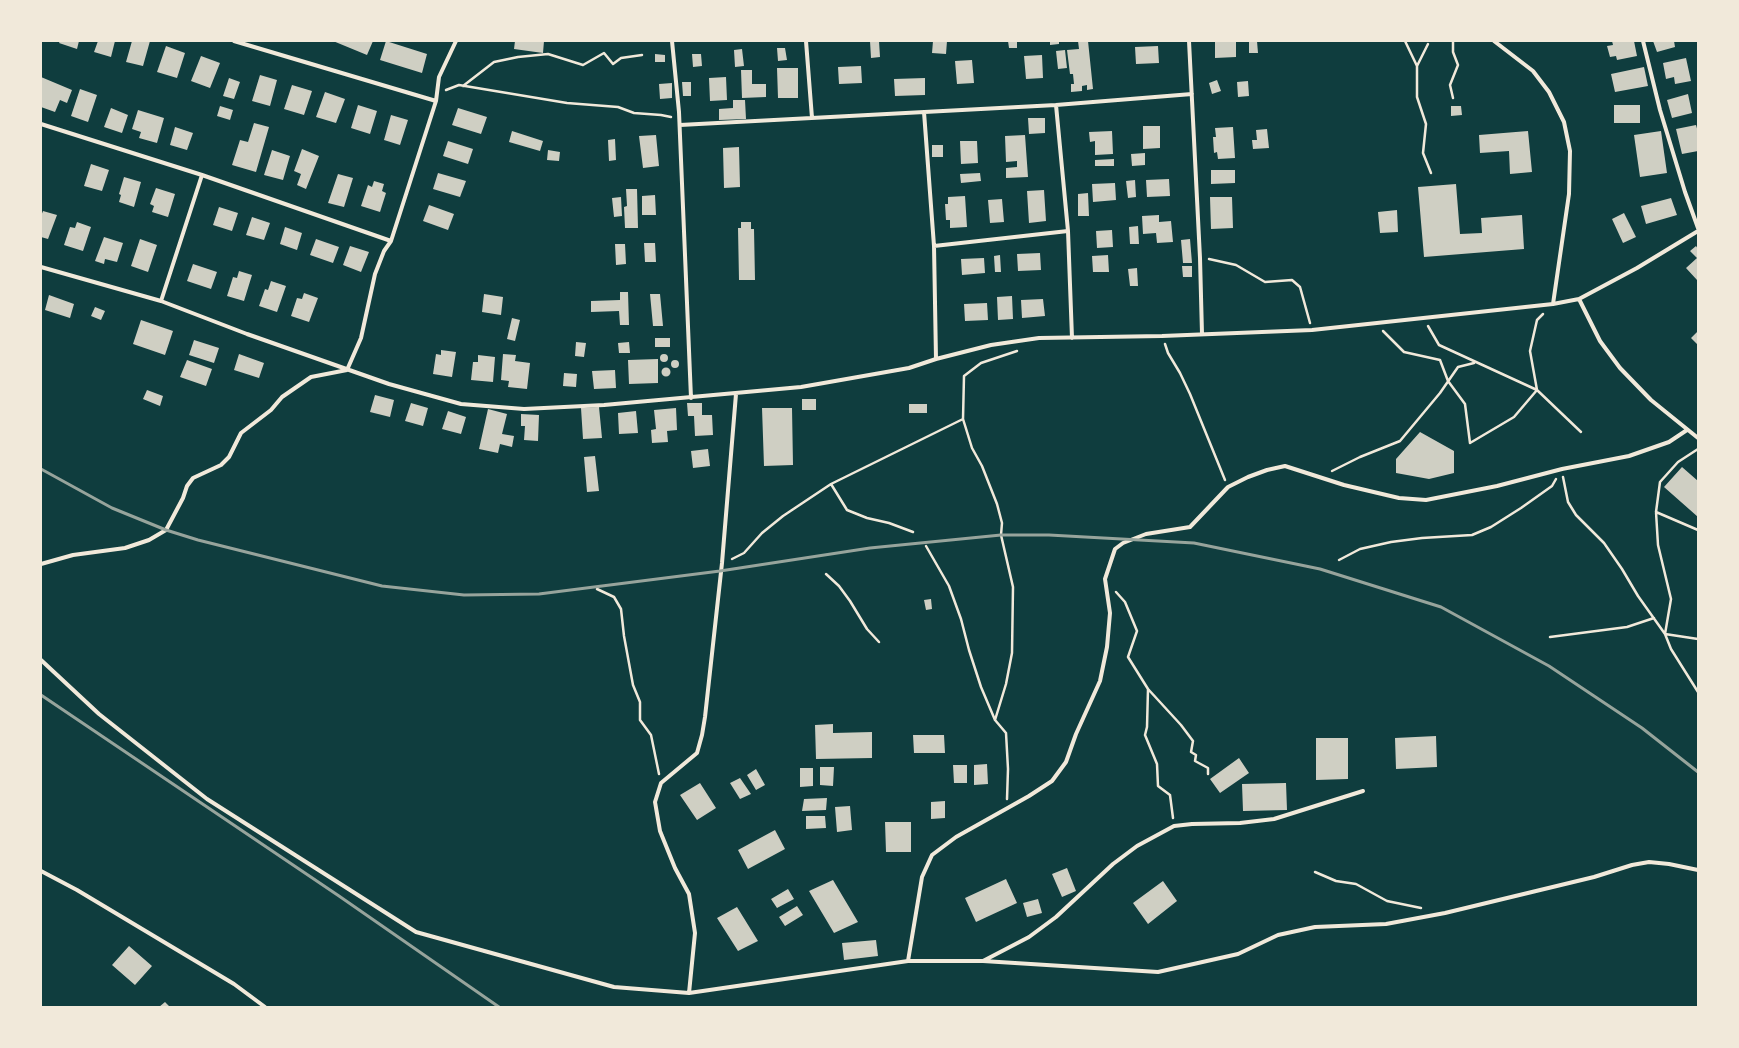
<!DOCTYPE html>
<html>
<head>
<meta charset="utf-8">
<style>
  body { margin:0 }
  #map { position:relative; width:1739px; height:1048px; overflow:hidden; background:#0f3d3e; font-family:Overpass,sans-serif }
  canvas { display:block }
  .frame { position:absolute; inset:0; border:42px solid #f1e9da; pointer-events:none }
</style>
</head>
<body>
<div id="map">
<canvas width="1739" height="1048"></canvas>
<div class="frame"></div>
</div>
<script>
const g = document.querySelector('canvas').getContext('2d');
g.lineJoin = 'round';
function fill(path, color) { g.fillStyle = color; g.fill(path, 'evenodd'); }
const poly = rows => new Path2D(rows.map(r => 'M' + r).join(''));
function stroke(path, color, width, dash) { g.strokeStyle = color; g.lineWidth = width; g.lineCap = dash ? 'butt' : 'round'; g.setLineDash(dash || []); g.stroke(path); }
fill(poly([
  [60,41,79,41,77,49,59,43],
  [98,41,115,41,111,57,94,52],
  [132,41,150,41,143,66,126,62],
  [333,41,373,41,367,55],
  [386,41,427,54,422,73,380,60],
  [515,41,544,41,543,53,514,49],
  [870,41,879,41,880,57,871,58],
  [933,41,947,41,946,54,932,53],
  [1008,41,1017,41,1017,48,1009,48],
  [1050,41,1059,41,1059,44,1050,45],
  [1078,41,1088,41,1093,89,1087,90,1087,85,1082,86,1082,91,1071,92,1071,84,1074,84,1073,74,1070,74,1067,50,1079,49],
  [1215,41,1236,41,1236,57,1215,58],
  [1249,41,1257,41,1258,53,1249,53],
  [1612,41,1634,41,1637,56,1617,60,1616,56,1610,57,1607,46,1613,45],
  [1653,41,1674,41,1675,47,1657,52],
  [166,46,185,53,177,78,157,72],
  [1158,46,1159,63,1136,64,1135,47],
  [777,48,785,48,787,60,778,61],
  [742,49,744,66,735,67,734,50],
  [1065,50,1067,68,1058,69,1056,51],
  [655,54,665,55,665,62,655,62],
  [692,54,701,54,702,66,693,67],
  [1042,55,1043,78,1026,79,1024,56],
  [201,56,220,63,210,88,191,81],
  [1686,58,1691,81,1675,84,1674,77,1666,79,1663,63],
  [972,60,974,83,957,84,955,61],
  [861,66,862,83,839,84,838,67],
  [1644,67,1648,86,1615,92,1611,74],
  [777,68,798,68,798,98,778,98],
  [741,70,752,70,752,84,766,84,766,97,742,98],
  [260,75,277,80,270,106,252,101],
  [41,77,72,90,67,103,60,100,55,112,41,107],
  [726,77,727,100,710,101,709,78],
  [229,78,240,82,234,99,223,96],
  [925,78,925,95,895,96,894,79],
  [1217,80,1221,91,1212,94,1209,83],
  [1248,81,1249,96,1238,97,1237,82],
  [682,82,691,82,691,96,683,96],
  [672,83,672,98,660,99,659,84],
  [292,85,312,91,304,115,284,109],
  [80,89,97,95,88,122,71,116],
  [325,92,345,99,336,123,316,117],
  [1688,94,1692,113,1672,118,1667,100],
  [733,100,745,100,746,119,719,120,719,109,733,108],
  [358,105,377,111,370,134,351,128],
  [1614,105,1640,105,1640,123,1614,123],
  [220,106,233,110,230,120,217,116],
  [1451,106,1461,106,1462,115,1451,116],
  [111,108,128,115,122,133,104,127],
  [458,108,487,117,481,134,452,125],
  [138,110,164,118,157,143,139,138,141,132,132,129],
  [391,115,408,120,400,145,384,140],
  [1028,118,1045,118,1045,133,1029,134],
  [254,123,269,127,256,172,232,165,240,140,248,142],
  [1696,125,1698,132,1698,151,1682,154,1676,129],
  [1143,126,1160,126,1160,148,1143,149],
  [175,127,193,133,187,150,170,145],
  [1233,127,1235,158,1218,159,1217,152,1214,153,1213,137,1216,137,1215,128],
  [1267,129,1269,148,1253,149,1252,140,1257,140,1256,130],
  [512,131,543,141,540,151,509,142],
  [1112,131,1113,154,1095,155,1095,141,1090,142,1089,132],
  [1528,131,1532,172,1510,174,1509,151,1480,153,1479,135],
  [1661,131,1667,173,1640,177,1634,135],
  [656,135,659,166,643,168,639,136],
  [1025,135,1028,177,1006,178,1006,168,1017,167,1017,161,1006,162,1005,136],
  [615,139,616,160,609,161,608,140],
  [448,141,473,149,468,164,443,156],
  [960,141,977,141,978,163,961,164],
  [932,145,943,145,943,157,932,157],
  [739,147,740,187,724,188,723,148],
  [302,149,319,156,306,189,297,185,301,174,294,171],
  [272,150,290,156,283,180,264,175],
  [548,150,560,152,559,161,547,160],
  [1145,153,1145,165,1132,166,1131,154],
  [1114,159,1114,166,1095,166,1095,160],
  [91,164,109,170,102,191,84,186],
  [1211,170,1235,170,1235,183,1211,184],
  [438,173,466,181,460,197,433,189],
  [980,173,981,181,961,183,960,174],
  [338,174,353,178,344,207,328,203],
  [124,177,141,182,134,207,119,202,121,195,119,194],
  [1169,179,1170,196,1147,197,1146,180],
  [1135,180,1136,197,1128,198,1126,181],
  [374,181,384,184,382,191,386,193,380,212,361,206,368,185,372,187],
  [1115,183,1116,200,1093,202,1092,184],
  [1456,184,1460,234,1482,233,1481,218,1522,215,1524,249,1424,257,1418,187],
  [156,188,175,194,168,217,152,212,154,206,150,204],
  [626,189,637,189,638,228,625,228,624,207,627,206],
  [1044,190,1046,221,1029,223,1027,191],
  [1088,193,1089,216,1078,216,1078,194],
  [655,195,656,215,642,215,642,196],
  [965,196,967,227,950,228,950,220,946,220,945,204,948,204,948,197],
  [621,197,622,216,614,217,612,198],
  [1210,197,1232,197,1233,228,1211,229],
  [1671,198,1677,215,1646,224,1641,206],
  [1002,199,1004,222,990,223,988,200],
  [429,205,454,214,448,230,423,221],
  [219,207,238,213,232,231,213,225],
  [1397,210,1398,232,1380,233,1378,212],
  [43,211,57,215,48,239,41,237,41,216],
  [1624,213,1636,237,1623,243,1612,219],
  [1159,215,1159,222,1171,221,1173,242,1157,243,1156,233,1143,234,1142,216],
  [252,217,270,223,264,240,246,235],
  [77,222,91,227,83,251,64,245,70,227,75,228],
  [741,222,751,222,751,229,754,229,755,280,739,280,738,228,741,228],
  [1138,226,1139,244,1130,244,1129,227],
  [285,227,302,233,297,250,280,244],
  [1112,230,1113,247,1097,248,1096,231],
  [104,237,123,243,117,262,105,259,104,264,95,261],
  [140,239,157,245,148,272,131,266],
  [316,239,339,247,333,263,310,255],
  [1190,239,1192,263,1183,263,1181,240],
  [644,243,655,243,656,262,645,262],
  [615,244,625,244,626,264,616,265],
  [350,246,369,252,361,272,343,265],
  [1696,246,1698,249,1698,278,1697,280,1686,268,1697,258,1690,251],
  [1040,253,1041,270,1018,271,1017,254],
  [1000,255,1001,272,995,272,994,256],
  [1108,255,1109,272,1093,272,1092,256],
  [984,258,985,273,962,275,961,259],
  [193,264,217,272,211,289,187,281],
  [1182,266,1192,266,1192,277,1183,277],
  [1137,268,1138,286,1130,286,1128,269],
  [239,271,252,275,244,301,227,296,233,277,237,278],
  [271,281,286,286,277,312,259,306,265,289,268,290],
  [620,292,628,292,629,325,620,325,619,311,591,312,591,301,620,300],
  [304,293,318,298,309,322,291,316,297,298,302,299],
  [484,294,503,297,501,315,482,312],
  [650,294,660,294,663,326,653,326],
  [49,295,74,304,70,318,45,310],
  [1012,296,1013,319,998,320,997,297],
  [1043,299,1045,316,1022,318,1021,300],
  [987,303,988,320,965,321,964,304],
  [95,307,105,311,101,320,91,316],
  [512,318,520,320,515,341,507,339],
  [141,320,173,331,165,355,133,344],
  [1698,331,1698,345,1691,338],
  [655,338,670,338,670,347,655,347],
  [194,340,219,348,214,363,189,355],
  [576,342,586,343,584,357,575,356],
  [629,342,630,353,619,353,618,343],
  [441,350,456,352,452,377,433,374,436,354,441,355],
  '660 358a4 4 0 1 1 8 0a4 4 0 1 1-8 0Z',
  [239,354,264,363,259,378,234,370],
  [503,354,516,355,515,361,530,363,527,389,508,387,509,381,501,380],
  [478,355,495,357,493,382,471,380,473,362,478,362],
  [658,359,658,383,629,384,628,360],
  '671 364a4 4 0 1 1 8 0a4 4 0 1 1-8 0Z',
  [187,360,212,369,206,386,180,377],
  '661.5 372a4.5 4.5 0 1 1 9 0a4.5 4.5 0 1 1-9 0Z',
  [615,370,616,388,594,389,592,371],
  [564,373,577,374,576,387,563,386],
  [147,390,163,396,160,406,143,399],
  [375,395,394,400,390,417,370,412],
  [802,399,816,399,816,410,802,410],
  [411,403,428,408,423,426,405,421],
  [687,403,702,403,702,415,712,415,713,435,695,436,694,416,688,416],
  [909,404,927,404,927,413,909,413],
  [599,407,602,438,583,439,581,408],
  [676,408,677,430,667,431,668,442,652,443,651,430,656,429,654,410],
  [762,408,792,408,793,465,764,466],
  [488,409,507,414,502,434,514,436,512,447,500,444,498,453,479,449],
  [448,411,466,417,461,434,442,429],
  [636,411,638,433,619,434,618,413],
  [521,414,539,415,538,441,524,440,525,426,521,426],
  [1420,432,1454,451,1454,473,1429,479,1396,473,1396,459],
  [708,449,710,466,693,468,691,451],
  [595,456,599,491,587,492,584,457],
  [1682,467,1698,481,1698,517,1664,487],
  [931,599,932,609,926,610,924,600],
  [833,724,833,733,872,732,872,758,816,759,815,725],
  [913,735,944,735,945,753,914,753],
  [1436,736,1437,767,1396,769,1395,738],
  [1316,738,1348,738,1348,779,1316,780],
  [1239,758,1249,773,1220,793,1210,779],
  [987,764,988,784,974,785,974,765],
  [953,765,967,765,967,783,954,783],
  [820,767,834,767,833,786,820,785],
  [800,768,813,768,813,786,800,787],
  [756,769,765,785,756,790,747,775],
  [740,778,751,794,740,799,730,783],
  [700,783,716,808,697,820,680,795],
  [1286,783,1287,810,1243,811,1242,784],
  [827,798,826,810,802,811,804,799],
  [945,801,945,818,931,819,931,802],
  [850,806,852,830,837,832,835,807],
  [806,816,825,816,826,828,806,829],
  [885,822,911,822,911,852,886,852],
  [775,830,785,849,748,869,738,850],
  [1067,868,1076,891,1062,897,1052,874],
  [1006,879,1017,903,976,922,965,898],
  [833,880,858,922,834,933,809,891],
  [1163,881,1177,901,1148,924,1133,903],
  [788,889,794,899,777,908,771,899],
  [1038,899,1042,913,1027,917,1023,903],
  [797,906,803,915,785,926,779,917],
  [737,907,758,941,738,951,717,918],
  [876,940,878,956,844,960,842,943],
  [129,946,152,966,135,985,112,965],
  [165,1002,170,1007,159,1007]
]), '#cfcfc3');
stroke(poly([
  [1405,41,1417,66,1428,44],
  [1417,66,1417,97,1426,124,1423,153,1431,173],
  [463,86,494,62,518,57,548,54,583,65,604,53,613,64,621,58,642,55],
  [446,90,459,85,567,103,618,107,634,113,661,115,671,117],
  [1453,98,1450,85,1458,65,1453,52,1453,41],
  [1209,259,1236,265,1265,282,1292,280,1300,287,1310,323],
  [1428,326,1439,345,1537,390,1581,432],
  [1383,331,1404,352,1440,360,1448,381,1465,404,1470,443,1514,417,1537,390,1530,351,1537,320,1543,314],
  [1165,344,1168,353,1180,373,1190,394,1225,480],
  [963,419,972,448,982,466,997,504,1002,523,1001,535,1013,587,1012,653,1006,684,995,720],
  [1698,449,1678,462,1660,482,1656,512,1658,545,1671,599,1665,634,1698,639],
  [1332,471,1360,457,1400,441,1440,393,1458,367,1474,363],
  [1563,477,1568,502,1576,515,1604,543,1622,569,1638,596,1665,634,1671,649,1698,692],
  [831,484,847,510,867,518,889,523,913,532],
  [1656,512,1698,530],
  [926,546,949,586,961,619,969,650,981,687,995,720,1006,733,1008,769,1007,799],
  [732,559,744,553,762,533,783,516,831,484,963,419,964,376,981,363,1017,351],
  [1339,560,1360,549,1391,542,1422,538,1472,535,1491,527,1521,508,1552,486,1556,479],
  [826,574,839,586,850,601,867,629,879,642],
  [597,589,614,597,621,609,624,636,633,685,640,702,640,720,651,735,659,774],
  [1116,592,1125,602,1137,631,1128,657,1148,689],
  [1550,637,1627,627,1654,618],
  [1173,818,1170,795,1158,786,1157,764,1145,735,1147,727,1148,689,1181,725,1193,741,1191,752,1196,755,1195,761,1208,768,1208,774],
  [1315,872,1336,881,1356,884,1387,901,1421,908]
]), '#f1e9da', 2.5);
stroke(poly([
  [234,41,436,101],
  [672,41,679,112,691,398],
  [806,41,812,118],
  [1189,41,1200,258,1202,334],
  [1494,41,1533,71,1549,92,1564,122,1570,151,1569,194,1553,304],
  [1643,41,1660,110,1685,192,1698,228],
  [1056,105,1068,231,1072,338],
  [924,112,934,246,936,359],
  [41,124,202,175,391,241],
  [680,125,1056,105,1192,94],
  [934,246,1068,231],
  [41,267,161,301,247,334,389,384,461,404,524,409,604,405,801,387,909,368,936,359,991,345,1039,338,1162,336,1312,330,1553,304,1579,299,1637,268,1698,231],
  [1579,299,1600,341,1620,368,1651,400,1698,438],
  [161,301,202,175],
  [41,564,73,555,125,548,149,540,166,530,183,498,187,486,193,478,221,465,229,457,241,433,271,410,282,397,311,377,347,370,361,338,375,274,384,251,391,241,436,101,439,77,456,41],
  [41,660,99,714,207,799,416,932,614,987,689,993,908,961,983,961,1158,972,1238,954,1278,935,1315,927,1386,924,1445,913,1594,877,1632,865,1649,862,1669,864,1698,870],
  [41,871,77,890,234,984,265,1007],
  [908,961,922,877,932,855,956,837,1029,796,1052,781,1066,762,1076,734,1100,681,1107,647,1110,613,1105,579,1115,549,1123,543,1146,534,1190,527,1228,487,1248,477,1267,470,1285,466,1344,485,1399,498,1426,500,1497,486,1562,469,1629,456,1669,442,1687,430],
  [983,961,1029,937,1056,917,1113,864,1137,846,1174,826,1192,824,1240,823,1274,819,1363,791],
  [689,993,695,933,689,894,675,868,660,831,655,802,661,783,697,753,702,735,705,717,722,563,736,394]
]), '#f1e9da', 4);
stroke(poly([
  [41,469,112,508,166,530,198,540,382,586,464,595,539,594,720,571,870,548,1001,535,1049,535,1194,543,1320,569,1441,607,1549,666,1642,728,1698,772],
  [41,695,339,896,499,1007]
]), '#97a49c', 3);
</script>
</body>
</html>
